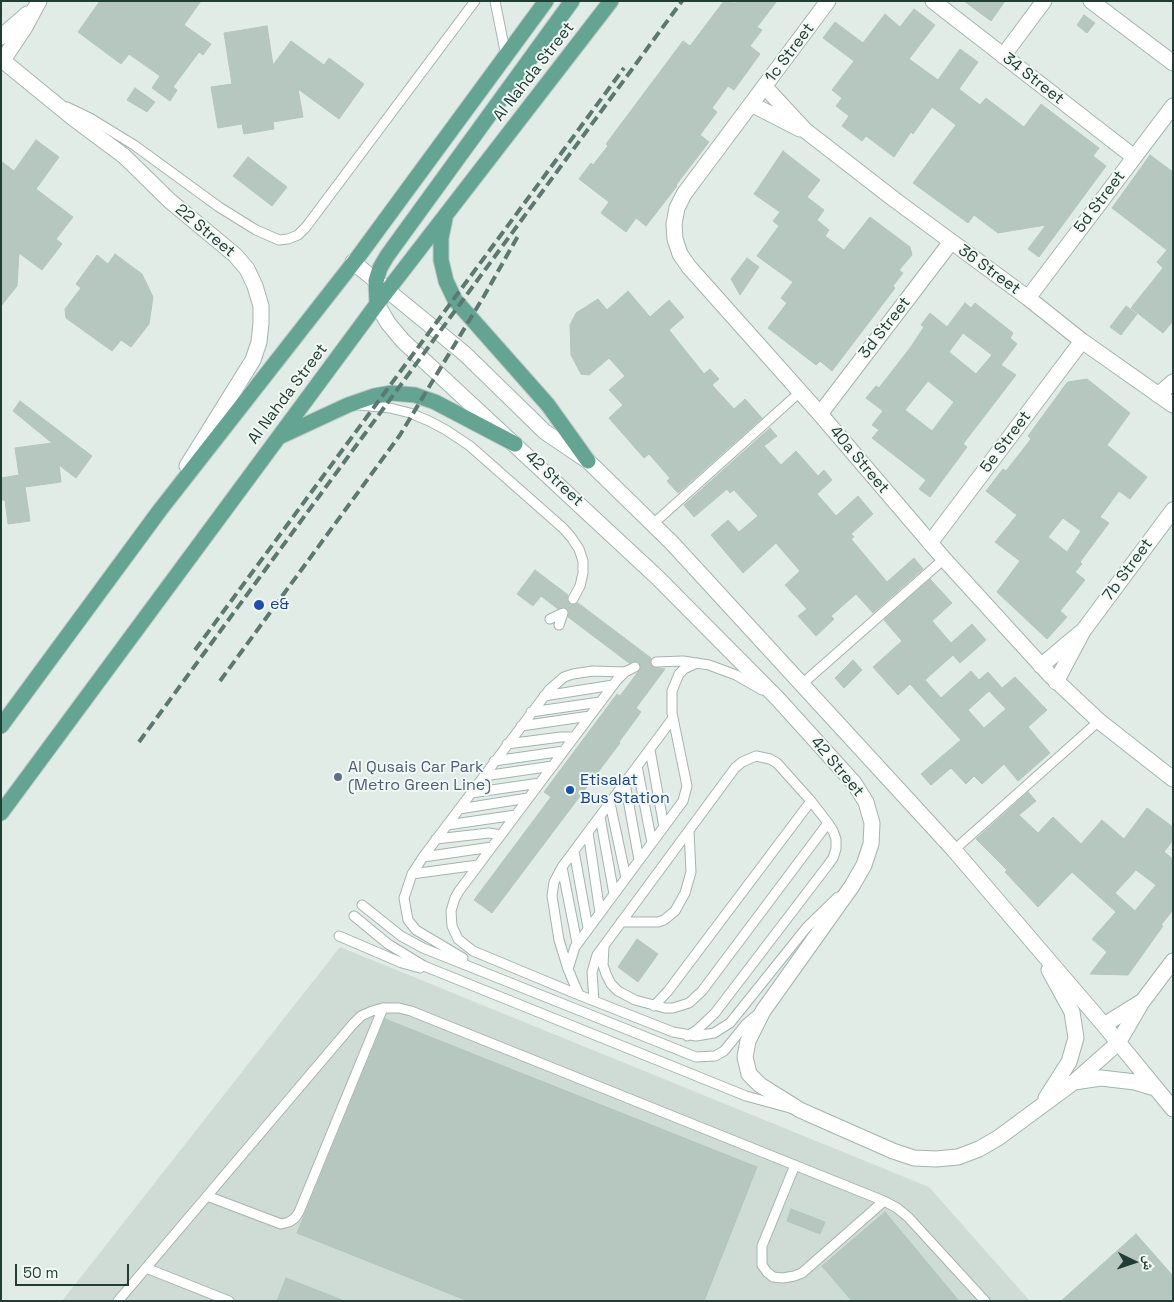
<!DOCTYPE html>
<html>
<head>
<meta charset="utf-8">
<style>
  body { margin:0 }
  #map { position:relative; width:1174px; height:1302px; overflow:hidden; background:#e1ece7; font-family:"Space Grotesk","Noto Naskh Arabic",sans-serif }
  canvas { display:block }
  .frame { position:absolute; inset:0; border:2px solid #213e36; pointer-events:none }
  .north { position:absolute; left:1109px; top:1237px; width:50px; height:50px; -webkit-text-stroke:4px #f2f9f5; paint-order:stroke; rotate:94deg; font-size:14px; font-weight:700; line-height:20px; text-align:center; color:#213e36 }
  .north::after { content:''; display:block; margin:auto; width:18px; height:22px; background:#213e36; clip-path:polygon(50% 0,100% 100%,50% 72%,0 100%) }
  .scale { position:absolute; left:15px; top:1264px; width:114px; height:22px; box-sizing:border-box; border:2px solid #213e36; border-top:0; padding-left:6px; font-size:15px; line-height:18px; white-space:nowrap; color:#213e36; -webkit-text-stroke:4px #f2f9f5; paint-order:stroke }
</style>
</head>
<body>
<div id="map">
<canvas width="1174" height="1302"></canvas>
<div class="frame"></div>
<div class="north">ش</div>
<div class="scale">50 m</div>
</div>
<script>
const g = document.querySelector('canvas').getContext('2d');
g.lineJoin = 'round';
function fill(path, color) { g.fillStyle = color; g.fill(path, 'evenodd'); }
const poly = rows => new Path2D(rows.map(r => 'M' + r).join(''));
function stroke(path, color, width, dash) { g.strokeStyle = color; g.lineWidth = width; g.lineCap = dash ? 'butt' : 'round'; g.setLineDash(dash || []); g.stroke(path); }
function drawText(font, color, halo, rows, align = 'center') {
  g.font = font + ' "Space Grotesk",sans-serif'; g.lineWidth = 4; g.setLineDash([]); g.textBaseline = 'middle'; g.strokeStyle = halo; g.fillStyle = color; for (const [text, x, y, turn = 0] of rows) {
    g.save(); g.translate(x, y); g.rotate((+turn || 0) * Math.PI / 180); g.textAlign = isNaN(turn) ? turn : align; if (halo) g.strokeText(text, 0, 0); g.fillText(text, 0, 0); g.restore();
  }
}
fill(poly([
  [340,947,929,1187,1030,1301,62,1301]
]), '#cfdcd6');
const building = poly([
  [100,1,201,1,184,25,211,44,203,55,199,52,173,87,177,90,170,101,152,88,160,76,129,54,121,64,78,32,100,1],
  [724,1,730,1,733,3,752,1,777,1,757,27,762,30,750,46,760,54,734,90,728,86,712,108,717,112,700,135,709,142,676,185,677,186,646,226,636,218,626,232,601,213,609,202,579,179,591,163,593,165,608,146,606,144,683,41,690,46,724,1],
  [964,1,1005,1,991,21,964,1],
  [914,9,935,25,909,59,938,80,960,49,978,62,959,89,980,105,986,98,1024,127,1041,104,1099,148,1093,156,1106,166,1039,257,1028,249,1046,225,998,233,974,215,968,223,913,183,956,125,932,107,913,134,911,132,894,157,866,136,862,141,842,126,849,116,836,106,842,98,832,90,854,61,823,38,835,22,863,43,885,14,900,27,914,9],
  [1084,15,1095,23,1087,33,1077,25,1084,15],
  [267,26,273,65,291,41,324,65,329,58,364,84,339,119,298,89,303,117,273,122,274,129,244,134,242,124,218,128,211,87,232,84,224,33,267,26],
  [135,88,155,102,147,112,127,100,135,88],
  [36,140,59,157,36,189,73,217,56,239,62,244,42,270,19,253,17,286,1,306,1,161,14,171,36,140],
  [783,151,820,180,807,197,824,210,817,220,829,230,825,236,844,250,870,217,910,247,912,255,899,270,903,273,893,286,895,288,832,371,820,361,816,365,768,328,787,303,781,298,793,282,757,256,779,226,773,221,780,212,754,194,783,151],
  [1150,155,1173,172,1173,321,1163,333,1131,308,1163,268,1157,262,1167,250,1112,208,1150,155],
  [248,157,287,187,272,206,233,176,248,157],
  [115,254,142,274,153,297,149,324,131,347,121,340,112,351,66,318,65,309,81,288,76,284,97,255,108,264,115,254],
  [747,258,759,267,740,295,731,279,747,258],
  [628,291,650,317,669,300,684,317,669,330,704,374,710,369,719,379,712,385,734,409,745,399,762,418,678,493,667,481,670,478,649,454,644,458,609,418,623,405,609,390,625,376,609,358,589,375,581,374,571,355,570,325,576,313,598,299,607,310,628,291],
  [965,303,971,308,975,303,1013,333,1010,338,1017,344,1001,365,1016,375,963,444,967,447,930,497,919,489,926,480,872,438,879,430,872,425,883,411,866,398,876,386,879,388,910,348,924,327,921,325,930,313,947,327,965,303],
  [963,333,992,355,976,374,949,352,963,333],
  [928,381,954,402,932,431,905,410,928,381],
  [1126,306,1137,314,1121,335,1110,327,1126,306],
  [1087,379,1130,413,1107,445,1147,477,1130,499,1119,491,1100,517,1109,523,1080,562,1082,564,1075,572,1085,580,1060,611,1067,617,1047,639,997,592,1020,561,995,542,1017,515,986,491,1003,469,1006,471,1031,439,1028,436,1066,384,1068,382,1087,379],
  [1063,518,1081,531,1067,552,1048,537,1063,518],
  [20,401,92,456,76,478,59,465,61,482,25,487,30,521,8,524,5,500,1,500,1,478,19,475,15,448,52,443,13,411,20,401],
  [770,428,777,436,764,446,781,465,796,451,818,476,824,470,832,480,817,494,836,516,858,496,873,514,851,534,854,537,851,539,887,582,914,558,923,569,873,613,856,594,831,616,834,619,816,636,798,616,807,609,785,585,800,571,776,543,743,573,711,535,728,520,739,532,758,516,734,490,730,493,727,489,694,517,684,505,770,428],
  [535,570,568,595,567,600,570,604,574,605,578,603,651,658,650,663,653,667,665,669,636,708,641,712,619,742,620,743,492,913,474,900,551,797,544,792,617,694,620,696,641,668,639,662,635,661,629,663,568,617,569,612,567,608,563,607,558,609,541,596,533,606,517,594,535,570],
  [930,579,952,603,932,621,951,643,972,624,986,640,960,663,953,655,925,680,941,698,971,671,979,680,988,672,1002,688,1015,677,1047,710,1028,727,1050,753,1018,781,1004,764,982,784,974,776,966,784,951,768,931,785,921,774,961,740,910,684,898,695,873,667,902,641,884,620,930,579],
  [989,691,1006,709,984,728,968,710,989,691],
  [853,660,862,670,844,688,835,678,853,660],
  [1028,792,1036,801,1019,815,1038,833,1053,817,1081,844,1102,820,1124,839,1147,808,1173,827,1173,840,1164,852,1173,859,1173,910,1161,925,1163,926,1128,975,1090,974,1107,952,1092,939,1116,912,1072,872,1038,907,1005,872,1007,870,976,839,1028,792],
  [1136,870,1156,885,1135,911,1115,893,1136,870],
  [637,939,658,954,638,982,618,967,637,939],
  [385,1019,757,1167,704,1301,468,1301,297,1233,385,1019],
  [791,1209,825,1222,820,1234,787,1221,791,1209],
  [885,1212,959,1301,852,1301,822,1266,885,1212],
  [1136,1234,1173,1276,1173,1301,1061,1301,1136,1234],
  [286,1278,342,1300,342,1301,277,1301,286,1278]
]);
fill(building, '#b6c7c0');
stroke(building, '#b3c6be', 1);
const lane = poly([
  [495,1,506,56],
  [67,107,90,118,134,145,219,207,256,230,279,240,288,239,298,235,306,227,475,1],
  [359,405,390,408,410,413,429,421,446,430,470,446,563,528,571,537,579,549,583,561,583,573,580,586,573,599],
  [653,524,800,392],
  [550,619,563,613,559,625],
  [656,662,683,661,709,665,736,675,762,690],
  [635,667,625,672,617,680,459,891,455,898,451,911,452,926,458,939,473,951,579,995,673,1032,696,1036,714,1033,730,1023,807,927,838,897],
  [802,684,944,559],
  [544,696,613,685],
  [531,712,600,702],
  [521,726,590,716],
  [507,744,561,737,574,737],
  [650,750,664,827],
  [494,761,564,751],
  [637,766,652,843],
  [484,776,553,766],
  [625,783,639,860],
  [471,793,540,783],
  [610,803,626,878],
  [459,809,528,798],
  [600,817,614,894],
  [447,825,516,815],
  [588,832,600,913],
  [436,839,489,833,501,835],
  [954,850,1099,721],
  [574,851,588,928],
  [423,857,492,847],
  [562,867,577,943],
  [412,874,478,865],
  [362,905,401,936,423,948,696,1057,715,1056,724,1051,746,1024,758,1014],
  [354,916,388,944,424,966,746,1096,790,1108],
  [621,922,658,922,664,920,675,911,685,893,691,872,689,831],
  [339,936,402,963,420,968],
  [604,947,603,965,606,974,611,984,618,991,635,1000,665,1008,673,1008,689,1003,702,991,828,823],
  [463,958,416,930,408,920,404,898,412,874,423,857,549,690,564,677,573,674,593,671,625,672],
  [568,969,575,947,683,801,687,786,672,713,672,691,679,674,684,669,697,663],
  [579,995,568,969,559,940,552,896,554,882,562,867,673,718],
  [594,1001,592,972,597,955,735,768,742,762,756,756,770,759,777,763,811,801,828,823,833,831,836,839,836,849,833,858,828,865,715,1013,697,1030,687,1036],
  [654,1006,668,991,811,801],
  [795,1165,762,1246,762,1265,767,1272,773,1277,783,1278,794,1276,802,1273,884,1201],
  [207,1196,281,1224,289,1222,295,1218,299,1212,383,1008],
  [146,1268,229,1301],
  [118,1301,353,1024,361,1016,372,1011,383,1008,399,1008,411,1011,884,1201,897,1208,908,1217,985,1301]
]);
const street = poly([
  [828,1,684,194,677,208,674,224,675,239,680,254,689,267,820,414,944,559,1049,674,1099,721,1173,779],
  [933,1,1134,157],
  [1091,1,1173,63],
  [1,37,27,14],
  [1003,56,1044,1],
  [1,59,73,118,124,156,170,201,235,255,247,269,255,286,261,306,261,323,259,342,253,360,187,466],
  [3,60,25,27,39,1],
  [765,87,806,131,895,200,1028,298,1082,341,1173,405],
  [751,104,800,129],
  [353,262,465,354,545,432,588,461,672,543,954,850,1104,1025,1173,1109],
  [1028,298,1173,106],
  [377,304,388,323,403,341,658,578,778,699,854,783,866,802,872,823,871,844,864,865,852,886,763,1011,748,1041,745,1057,749,1074,760,1085,800,1110,893,1151,914,1158,936,1159,958,1157,979,1149,998,1138,1074,1082,1118,1043,1142,1002,1173,961],
  [1158,395,1173,382],
  [820,414,951,242],
  [930,543,1082,341],
  [1041,666,1080,633],
  [1056,682,1083,631,1173,510],
  [1104,1025,1141,1002],
  [1074,1082,1101,1078,1135,1082,1155,1088],
  [1046,1098,1069,1062,1076,1038,1072,1012,1049,970]
]);
const primary = poly([
  [445,219,441,238,441,260,446,281,455,300,548,405,588,461],
  [377,304,376,281,380,268,387,256,572,1],
  [279,437,348,405,374,396,391,393,415,395,435,402,515,444],
  [1,726,160,510,358,257,546,1],
  [1,813,377,304,611,1]
]);
stroke(lane, '#a4b4ae', 11);
stroke(street, '#a4b4ae', 17);
stroke(primary, '#c1c9c7', 17);
stroke(lane, '#fff', 9);
stroke(street, '#fff', 15);
stroke(primary, '#64a493', 15);
stroke(poly([
  [195,650,624,68],
  [220,681,400,435,484,296,518,236],
  [139,742,682,1]
]), '#5b7971', 4, [10, 5]);
for (const [x, y, r, color] of [
  [259,605,6,"#1a4fb4"],
  [338,777,5,"#5c6f8a"],
  [570,790,5,"#1a4fb4"]
]) { const dot = new Path2D(); dot.arc(x, y, r, 0, 2 * Math.PI); g.fillStyle = color; g.fill(dot); stroke(dot, '#f2f9f5', 2); }
drawText('16px', '#213e36', '#f2f9f5', [
  ["1c Street",790,53,-53],
  ["Al Nahda Street",534,72,-52],
  ["34 Street",1033,79,38],
  ["5d Street",1100,202,-53],
  ["22 Street",205,231,40],
  ["36 Street",989,270,36],
  ["3d Street",885,328,-52],
  ["Al Nahda Street",288,394,-53],
  ["5e Street",1006,442,-53],
  ["40a Street",859,460,50],
  ["42 Street",554,479,43],
  ["7b Street",1128,570,-54],
  ["42 Street",837,767,50]
]);
drawText('16px', '#164399', '#f2f9f5', [
  ["e&",270,605],
  ["Etisalat",580,781],
  ["Bus Station",580,799]
], 'left');
drawText('16px', '#4e5e75', '#f2f9f5', [
  ["Al Qusais Car Park",348,768],
  ["(Metro Green Line)",348,786]
], 'left');
</script>
</body>
</html>
